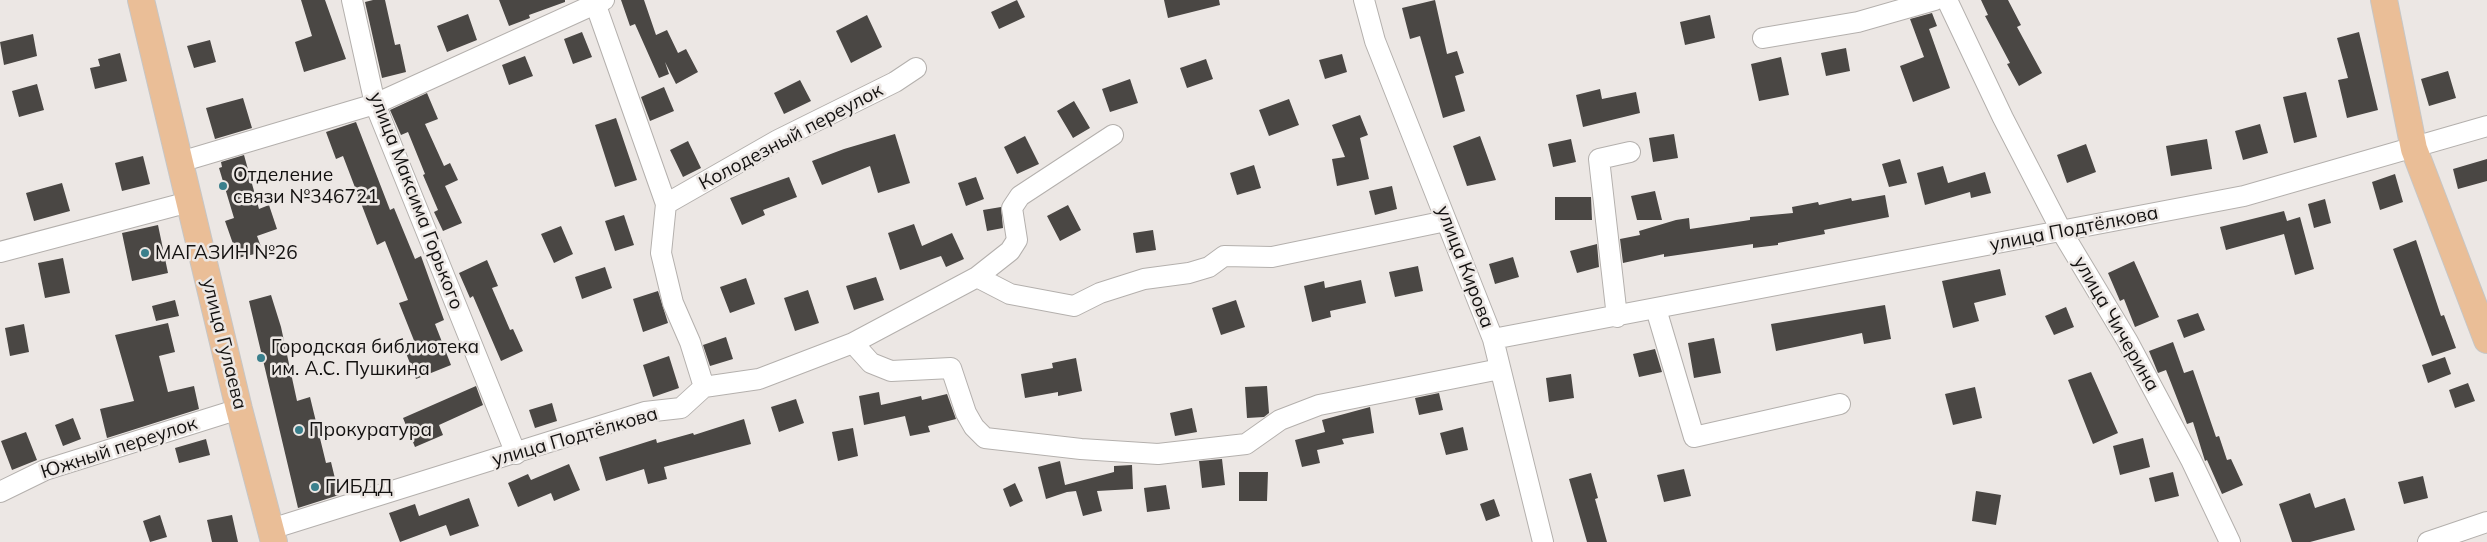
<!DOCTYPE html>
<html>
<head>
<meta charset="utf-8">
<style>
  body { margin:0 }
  canvas { display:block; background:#ece7e4 }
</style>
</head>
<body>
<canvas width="2487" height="542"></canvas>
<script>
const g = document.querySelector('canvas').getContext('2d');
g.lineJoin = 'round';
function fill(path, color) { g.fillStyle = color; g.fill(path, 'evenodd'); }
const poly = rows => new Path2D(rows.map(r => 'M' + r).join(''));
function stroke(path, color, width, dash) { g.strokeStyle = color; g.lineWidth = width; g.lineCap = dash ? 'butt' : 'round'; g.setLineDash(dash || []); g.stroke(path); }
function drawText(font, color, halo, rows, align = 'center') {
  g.font = font + ' Mulish,sans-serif'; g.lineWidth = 5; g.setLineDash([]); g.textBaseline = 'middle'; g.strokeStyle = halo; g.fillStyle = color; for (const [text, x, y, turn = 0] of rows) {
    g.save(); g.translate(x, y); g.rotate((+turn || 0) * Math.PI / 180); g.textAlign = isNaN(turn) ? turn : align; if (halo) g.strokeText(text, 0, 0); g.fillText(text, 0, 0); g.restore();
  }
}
fill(poly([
  [301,0,325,0,346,59,304,72,295,42,312,36],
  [373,0,385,0,395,45,400,44,406,72,382,78,365,2],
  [499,0,565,0,565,2,529,15,530,18,509,26],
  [621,0,644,0,656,35,667,30,678,53,686,49,698,72,676,84,665,62,669,74,659,78,635,24,630,26],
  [1017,0,1025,17,999,29,991,12],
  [1164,0,1219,0,1220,5,1168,18],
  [1435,0,1447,54,1457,51,1464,73,1455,76,1465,111,1443,118,1420,36,1410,39,1402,8],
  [1981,0,2008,0,2021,25,2017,27,2042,73,2019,86,2007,64,2010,63,1985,16,1988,15],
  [1932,13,1937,26,1929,29,1950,88,1913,102,1900,66,1924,57,1910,19],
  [468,14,477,40,447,52,437,26],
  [867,15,882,47,851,63,836,31],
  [1710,15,1715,38,1685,45,1680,22],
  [582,32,592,57,573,64,564,39],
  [2359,32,2378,110,2347,118,2338,80,2348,78,2337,38],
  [33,34,37,56,4,65,0,42],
  [210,40,216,62,194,68,187,46],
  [1846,48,1850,71,1826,76,1821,53],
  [120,53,127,81,95,89,90,68,100,66,98,59],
  [1342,54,1347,72,1325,79,1319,60],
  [525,56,533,76,509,85,502,65],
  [1781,57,1789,95,1759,101,1751,64],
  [1206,59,1213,79,1187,88,1180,68],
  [2448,71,2456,98,2429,106,2421,79],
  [1130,79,1138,103,1110,112,1102,89],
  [800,80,811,101,784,114,774,93],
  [37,84,44,110,19,117,12,91],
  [664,87,674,111,650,121,641,97],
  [1600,89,1602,99,1636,92,1640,113,1583,127,1576,95],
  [2306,92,2317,137,2294,143,2283,97],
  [427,93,438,119,425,124,444,166,450,163,458,180,445,186,462,223,443,231,434,212,438,210,423,175,425,174,408,132,401,135,390,110],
  [243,98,252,128,215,139,206,108],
  [1289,99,1299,125,1269,136,1259,110],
  [1074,101,1090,128,1073,138,1057,111],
  [1360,115,1368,135,1360,138,1369,179,1337,186,1332,159,1345,157,1332,125],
  [616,118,637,180,615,187,595,125],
  [356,122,390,210,394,208,415,259,421,256,444,320,435,324,451,365,416,379,406,353,417,348,399,303,408,300,385,241,377,245,343,156,336,159,326,132],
  [2260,124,2268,153,2243,160,2235,131],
  [895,134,910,183,878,193,870,166,822,185,812,161,844,149],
  [1674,134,1678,158,1653,162,1649,138],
  [1025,136,1039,164,1017,174,1004,147],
  [1480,136,1496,180,1467,186,1453,146],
  [1571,139,1576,162,1553,167,1548,144],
  [2207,139,2212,169,2171,176,2166,146],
  [688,141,701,168,683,177,670,150],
  [2086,144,2096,172,2067,183,2057,155],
  [244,155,259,209,269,205,277,229,257,236,263,252,238,258,225,221,234,218,219,168,222,167,221,162],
  [143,156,150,184,122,191,115,163],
  [1900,159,1907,183,1889,187,1882,164],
  [2487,159,2487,181,2458,189,2453,169],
  [1254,165,1261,188,1237,195,1230,173],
  [1943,166,1948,183,1985,172,1991,193,1971,198,1970,192,1925,205,1917,173],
  [2395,174,2403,202,2380,210,2372,182],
  [789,177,797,197,763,210,765,215,742,225,730,198],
  [976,177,984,199,966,206,958,183],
  [62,183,70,211,34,221,26,193],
  [1392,186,1397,209,1375,215,1369,191],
  [1655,191,1662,220,1637,220,1631,196],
  [1885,195,1889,217,1824,230,1825,234,1778,243,1778,245,1753,248,1753,244,1664,257,1664,254,1623,263,1620,239,1640,235,1639,231,1676,220,1689,218,1690,229,1750,220,1750,217,1793,213,1792,207,1818,202,1819,205,1851,198,1852,201],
  [1555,197,1591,197,1592,220,1555,220],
  [2325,199,2331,223,2314,228,2308,204],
  [1068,205,1081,230,1060,241,1047,216],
  [1001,207,1003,228,987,231,983,210],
  [2284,211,2287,221,2300,217,2314,269,2295,275,2284,234,2226,250,2220,227],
  [624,215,634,245,615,251,605,221],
  [914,224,922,246,952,233,964,259,946,267,941,256,900,270,888,233],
  [158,225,168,273,132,281,122,233],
  [561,226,573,254,554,263,541,234],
  [1153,230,1156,250,1136,253,1133,233],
  [2416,240,2441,316,2444,315,2456,348,2432,356,2393,249],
  [1597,244,1599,267,1577,273,1570,251],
  [1513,257,1519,277,1495,284,1489,264],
  [63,258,70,293,45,298,38,263],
  [487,260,498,286,492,288,510,330,513,329,523,351,501,361,473,296,470,298,459,273],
  [2134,261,2159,317,2135,327,2124,299,2120,301,2108,273],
  [1418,266,1423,291,1395,297,1389,272],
  [605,267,612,288,582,299,575,277],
  [2000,269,2006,295,1974,303,1979,321,1953,328,1942,281],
  [876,277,884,300,854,310,846,286],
  [746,278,755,304,730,313,720,287],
  [1361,280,1366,303,1330,311,1331,317,1312,322,1304,286,1324,281,1325,288],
  [808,290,819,323,795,331,784,298],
  [658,291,668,323,643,332,633,299],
  [271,295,281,327,297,401,310,397,326,463,331,462,339,495,298,508,249,301],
  [175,300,179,316,156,321,152,306],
  [1236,300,1245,327,1221,335,1212,308],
  [1885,305,1891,339,1864,344,1862,333,1776,351,1771,324],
  [2066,307,2074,327,2054,335,2045,316],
  [2198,313,2205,330,2184,338,2177,320],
  [168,323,175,352,159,356,168,392,194,386,199,409,107,438,100,409,134,401,115,335],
  [24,324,29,352,10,356,5,328],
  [726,337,733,359,710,366,703,345],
  [1714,338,1721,373,1694,378,1688,343],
  [2173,342,2184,373,2193,370,2216,437,2219,436,2227,460,2231,459,2243,485,2222,494,2207,460,2205,461,2193,422,2187,424,2166,370,2158,373,2149,351],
  [1655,349,1662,372,1639,377,1633,354],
  [669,356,679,388,653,397,643,365],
  [2445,357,2451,374,2428,383,2422,365],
  [1076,358,1082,391,1058,396,1058,392,1025,398,1021,374,1053,368,1052,363],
  [2091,372,2118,433,2093,444,2068,380],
  [1571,374,1574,398,1549,402,1546,378],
  [2468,383,2475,401,2455,408,2449,390],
  [476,386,483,405,439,425,443,435,415,447,403,418],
  [1267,386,1269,413,1264,417,1247,418,1245,387],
  [1975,387,1982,418,1953,425,1945,394],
  [879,392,881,405,921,396,922,400,947,394,956,419,928,426,930,432,910,436,905,416,864,425,859,396],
  [1439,393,1443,410,1419,415,1415,398],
  [796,399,804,423,779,432,771,407],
  [552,403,557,421,535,428,529,410],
  [1370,407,1374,433,1342,439,1344,444,1317,450,1320,463,1302,467,1295,440,1325,432,1322,420],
  [1192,408,1197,432,1175,436,1170,413],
  [73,418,81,439,63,446,55,425],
  [744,419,751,444,664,467,667,479,648,484,644,469,606,481,599,457,656,439,657,443,693,433,694,435],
  [1463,427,1468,450,1446,455,1440,433],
  [853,428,858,456,838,461,832,432],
  [26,432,37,460,12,470,1,441],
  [2143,438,2150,467,2120,475,2113,446],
  [206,439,210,455,179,463,175,448],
  [1222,459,1225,485,1202,488,1199,461],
  [1060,461,1065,485,1114,472,1114,466,1132,465,1133,489,1097,491,1102,511,1083,516,1076,491,1067,492,1046,499,1038,467],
  [569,464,580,490,554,501,551,493,518,507,508,483,528,474,531,480],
  [1684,469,1691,496,1664,502,1657,475],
  [1239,472,1268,472,1267,501,1239,501],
  [2173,472,2179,496,2155,502,2149,478],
  [1591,473,1598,498,1595,499,1607,542,1587,542,1569,479],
  [2423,476,2428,498,2404,504,2398,482],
  [1015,483,1023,501,1010,507,1003,489],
  [1166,485,1170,509,1147,512,1144,488],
  [1976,491,2001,495,1996,525,1972,521],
  [2310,493,2315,508,2345,498,2355,530,2310,542,2292,542,2279,504],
  [469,498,479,526,450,536,446,525,400,542,389,513,415,504,419,516],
  [1494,499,1500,516,1486,521,1480,504],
  [160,515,167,537,150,542,143,521],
  [232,515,238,542,212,542,207,520]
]), '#4a4744');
const minor = poly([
  [352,0,375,104,516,454],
  [594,0,666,204,661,253,673,303,690,342,704,387],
  [1364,0,1375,41,1493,339,1543,542],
  [1947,0,2003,118,2062,232,2128,342,2191,460,2230,542],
  [1763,38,1858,22,1935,0],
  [180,162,375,104,604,0],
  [666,204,778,140,895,82,916,68],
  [0,252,189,202],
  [977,277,1010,294,1074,306,1100,293,1144,279,1189,273,1209,267,1224,256,1272,257,1446,221],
  [1656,309,1694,437,1840,404],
  [1617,317,1599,159,1630,152],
  [1493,339,2244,196,2487,126],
  [853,343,871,363,891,371,951,368,966,413,974,427,985,438,1081,449,1158,454,1246,444,1280,420,1319,405,1500,369],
  [0,492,45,470,239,409],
  [271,529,645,412,681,408,704,387,759,379,853,343,977,277,1010,251,1017,240,1012,208,1020,196,1113,135],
  [2428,542,2487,522]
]);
const major = poly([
  [141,0,239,409,274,542],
  [2384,0,2414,149,2487,340]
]);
stroke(minor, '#b4b0ad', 22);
stroke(major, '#c6c6c6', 28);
stroke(minor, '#fff', 20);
stroke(major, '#eabe97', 26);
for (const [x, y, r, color] of [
  [223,186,5,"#3a7f8c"],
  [145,253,5,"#3a7f8c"],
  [261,358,5,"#3a7f8c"],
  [299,430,5,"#3a7f8c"],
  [315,487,5,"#3a7f8c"]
]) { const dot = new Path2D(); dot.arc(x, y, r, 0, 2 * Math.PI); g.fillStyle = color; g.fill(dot); stroke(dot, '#ece7e4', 2); }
drawText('19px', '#131110', '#ece7e4', [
  ["Колодезный переулок",791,137,-28],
  ["улица Максима Горького",416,201,69],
  ["улица Подтёлкова",2074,229,-11],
  ["улица Кирова",1465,267,69],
  ["улица Чичерина",2116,324,60],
  ["улица Гулаева",224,344,76],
  ["улица Подтёлкова",575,437,-16],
  ["Южный переулок",119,448,-18]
]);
drawText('19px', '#131110', '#ece7e4', [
  ["Отделение",233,175],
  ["связи №346721",233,197],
  ["МАГАЗИН №26",155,253],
  ["Городская библиотека",271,347],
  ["им. А.С. Пушкина",271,369],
  ["Прокуратура",309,430],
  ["ГИБДД",325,487]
], 'left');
</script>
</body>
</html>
